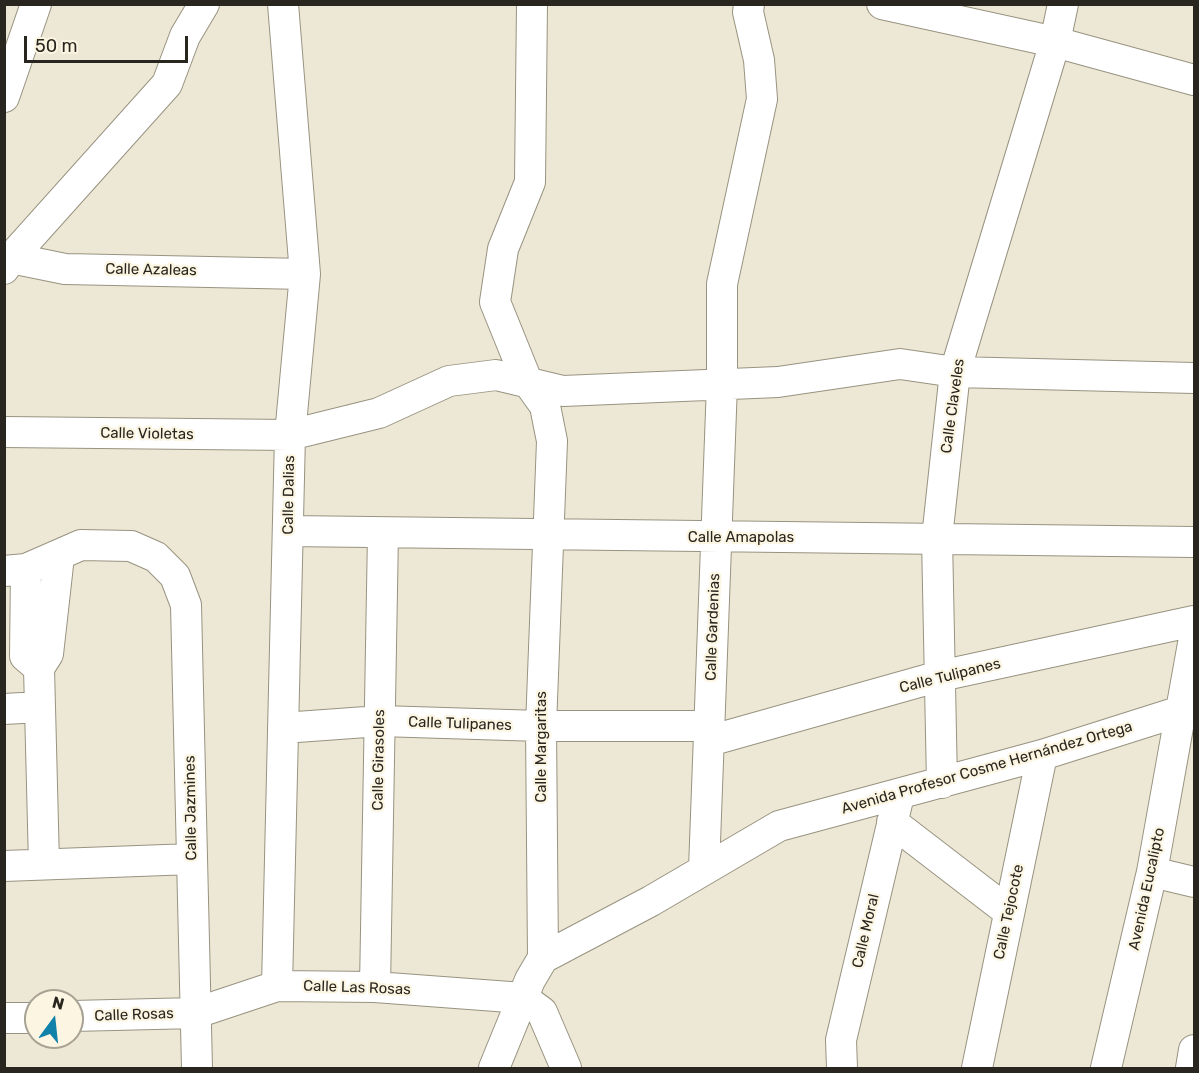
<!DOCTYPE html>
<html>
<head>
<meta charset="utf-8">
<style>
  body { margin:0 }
  #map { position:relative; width:1199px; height:1073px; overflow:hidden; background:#ede8d5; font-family:Rubik,sans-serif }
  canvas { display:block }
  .frame { position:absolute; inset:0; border:6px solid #28261f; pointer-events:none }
  .north { position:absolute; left:24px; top:989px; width:60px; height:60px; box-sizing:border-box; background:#fbf5e2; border:2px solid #a7a294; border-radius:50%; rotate:15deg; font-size:16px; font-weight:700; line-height:24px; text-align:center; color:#28261f }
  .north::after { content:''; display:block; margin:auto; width:21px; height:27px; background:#1081a8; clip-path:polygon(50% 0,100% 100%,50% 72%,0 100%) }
  .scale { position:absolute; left:24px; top:36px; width:164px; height:27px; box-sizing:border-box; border:3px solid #28261f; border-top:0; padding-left:8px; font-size:18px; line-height:21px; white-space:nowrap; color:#28261f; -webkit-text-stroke:4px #fbf5e2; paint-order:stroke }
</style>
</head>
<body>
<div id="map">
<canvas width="1199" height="1073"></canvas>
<div class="frame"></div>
<div class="north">N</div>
<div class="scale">50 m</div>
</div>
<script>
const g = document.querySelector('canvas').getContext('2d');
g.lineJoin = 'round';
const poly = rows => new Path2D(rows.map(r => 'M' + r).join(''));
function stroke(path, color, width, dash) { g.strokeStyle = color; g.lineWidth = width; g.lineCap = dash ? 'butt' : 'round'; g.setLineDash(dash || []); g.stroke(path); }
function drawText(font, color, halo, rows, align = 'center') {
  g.font = font + ' Rubik,sans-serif'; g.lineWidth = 4.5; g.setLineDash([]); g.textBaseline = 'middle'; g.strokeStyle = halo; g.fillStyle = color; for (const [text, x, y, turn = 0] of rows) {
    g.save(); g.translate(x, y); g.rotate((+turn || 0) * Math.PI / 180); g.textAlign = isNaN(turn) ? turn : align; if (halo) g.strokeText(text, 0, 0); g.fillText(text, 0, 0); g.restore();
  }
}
const minor = poly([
  [532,4,530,182,503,249,495,302,527,381,545,406,552,441,541,726,543,958],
  [882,4,1055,42,1194,80],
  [4,97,36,4],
  [11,258,65,269,305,274],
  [4,269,11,258,167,84,185,36,204,4],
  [4,432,290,435,379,413,449,381,496,375,563,391,778,382,900,364,955,372,1194,378],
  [288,531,1194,542],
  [26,569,25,656,39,668],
  [4,571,26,569,81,545,131,546,156,557,175,576,186,605,197,1068],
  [4,709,40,707],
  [283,728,380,721,541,726,709,726],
  [709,741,940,676,1194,621],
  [942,783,937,538,955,372,1055,42,1063,4],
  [892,822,1009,912],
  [44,864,39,668,48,654,59,556],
  [4,866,192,859],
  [704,869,722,384,722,284,762,99,759,60,748,12,749,4],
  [1152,872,1194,882],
  [277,986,290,435,305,274,283,4],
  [375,987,383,533],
  [72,1016,196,1013,277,986,375,987,523,998,542,1012,566,1068],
  [4,1018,36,1018],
  [494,1068,530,980,543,958,651,901,779,826,1042,755,1184,710,1194,709],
  [842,1068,841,1040,899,795],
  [977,1068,1042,755],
  [1106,1068,1152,872,1194,638],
  [1191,1068,1194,1050]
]);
stroke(minor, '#989381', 32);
stroke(minor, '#fff', 30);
drawText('15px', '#28261f', '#fbf5e2', [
  ["Calle Azaleas",151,270,1],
  ["Calle Claveles",953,406,-82],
  ["Calle Violetas",147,434,1],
  ["Calle Dalias",289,495,-89],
  ["Calle Amapolas",741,538],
  ["Calle Gardenias",713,627,-88],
  ["Calle Tulipanes",950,676,-14],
  ["Calle Tulipanes",460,724,2],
  ["Calle Margaritas",542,747,-90],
  ["Calle Girasoles",379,760,-89],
  ["Avenida Profesor Cosme Hernández Ortega",987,768,-16],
  ["Calle Jazmines",191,808,-91],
  ["Avenida Eucalipto",1147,889,-78],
  ["Calle Tejocote",1009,912,-78],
  ["Calle Moral",866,931,-77],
  ["Calle Las Rosas",357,988,2],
  ["Calle Rosas",134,1015,-2]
]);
</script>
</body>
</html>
